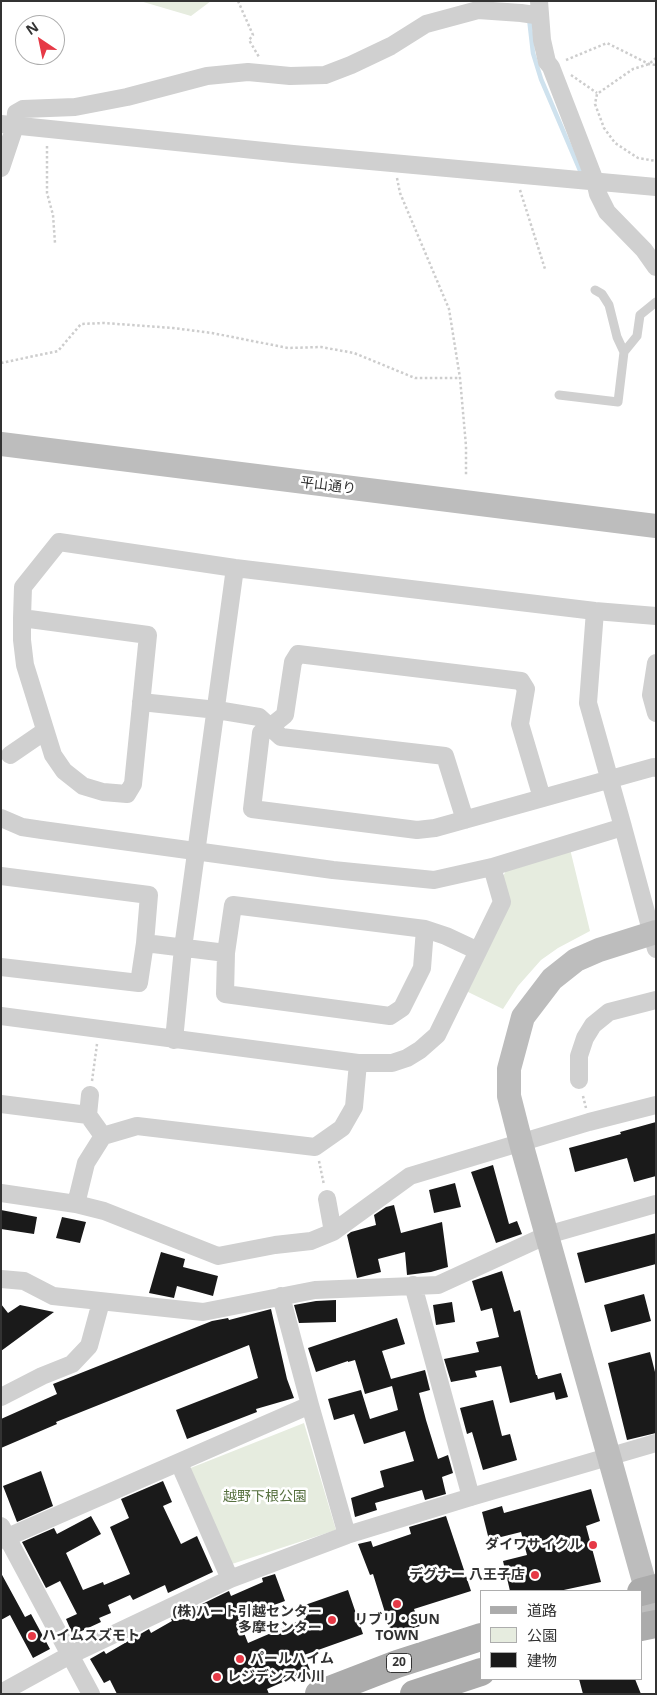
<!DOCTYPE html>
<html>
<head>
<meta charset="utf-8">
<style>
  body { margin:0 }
  #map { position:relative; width:657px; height:1695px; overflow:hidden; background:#fff; font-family:"Noto Sans","Noto Sans JP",sans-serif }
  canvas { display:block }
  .frame { position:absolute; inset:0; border:2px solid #333; pointer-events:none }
  .legend { position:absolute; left:480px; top:1590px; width:162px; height:90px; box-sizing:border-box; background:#fff; border:1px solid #adadad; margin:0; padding:6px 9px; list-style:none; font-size:15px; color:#333 }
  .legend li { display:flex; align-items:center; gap:10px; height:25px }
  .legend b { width:25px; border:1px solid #adadad }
  .north { position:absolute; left:15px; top:15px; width:50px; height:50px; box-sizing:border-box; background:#fff; border:1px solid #adadad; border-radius:50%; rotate:326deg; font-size:14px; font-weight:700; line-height:20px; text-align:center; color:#333 }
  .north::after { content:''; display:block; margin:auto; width:18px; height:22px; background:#e63946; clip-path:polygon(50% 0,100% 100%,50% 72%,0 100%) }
</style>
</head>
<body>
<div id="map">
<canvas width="657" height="1695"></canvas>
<div class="frame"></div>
<ul class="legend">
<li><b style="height:6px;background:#ababab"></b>道路</li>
<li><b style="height:14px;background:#e6ecdf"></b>公園</li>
<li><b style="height:14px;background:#1a1a1a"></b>建物</li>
</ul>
<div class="north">N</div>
</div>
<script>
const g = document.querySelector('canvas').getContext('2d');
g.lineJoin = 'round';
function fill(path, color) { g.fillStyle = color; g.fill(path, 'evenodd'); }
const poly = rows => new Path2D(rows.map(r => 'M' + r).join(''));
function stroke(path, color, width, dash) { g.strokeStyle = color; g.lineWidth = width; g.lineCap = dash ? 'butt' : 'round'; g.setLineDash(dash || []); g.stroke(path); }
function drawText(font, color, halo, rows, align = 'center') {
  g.font = font + ' "Noto Sans","Noto Sans JP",sans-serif'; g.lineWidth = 5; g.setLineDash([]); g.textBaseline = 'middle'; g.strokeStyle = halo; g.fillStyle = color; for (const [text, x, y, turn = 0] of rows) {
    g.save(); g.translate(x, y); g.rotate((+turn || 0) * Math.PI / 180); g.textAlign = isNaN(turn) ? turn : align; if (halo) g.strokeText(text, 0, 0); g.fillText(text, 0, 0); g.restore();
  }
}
fill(poly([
  [140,1,211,1,191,16],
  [570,849,590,931,558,948,541,960,518,986,503,1009,466,991,503,876,509,866],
  [304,1423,336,1530,232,1564,188,1469]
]), '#e6ecdf');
stroke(poly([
  [529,18,533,53,541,79,582,175]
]), '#cfe2ee', 4.5);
fill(poly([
  [656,1122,656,1176,634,1182,627,1158,575,1172,569,1148,621,1134,620,1132],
  [493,1165,509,1224,517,1221,522,1234,496,1243,471,1172],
  [455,1183,461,1207,434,1213,429,1190],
  [394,1205,401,1233,442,1222,448,1267,431,1272,407,1275,405,1252,378,1259,381,1272,357,1278,347,1235,351,1232,376,1225,374,1215,386,1207],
  [1,1210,37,1217,34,1234,1,1229],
  [62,1217,86,1222,80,1243,56,1238],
  [656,1233,656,1264,585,1283,577,1253],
  [161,1252,185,1259,183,1267,218,1276,213,1296,177,1286,174,1298,149,1293],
  [502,1271,514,1312,520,1310,536,1375,537,1375,538,1379,561,1373,568,1397,556,1400,554,1392,510,1403,501,1366,475,1371,477,1377,451,1382,444,1359,479,1352,476,1342,499,1337,492,1308,481,1311,472,1281],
  [644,1294,651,1321,611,1332,604,1305],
  [336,1300,336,1322,299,1323,294,1305,316,1301],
  [452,1302,455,1322,436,1325,433,1305],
  [1,1304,8,1313,20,1305,54,1312,1,1351],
  [271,1309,287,1379,294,1398,256,1409,257,1412,187,1439,176,1410,258,1378,249,1345,56,1422,57,1424,1,1448,1,1419,57,1394,53,1384,212,1321,228,1318,229,1320],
  [397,1318,405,1344,382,1351,391,1379,425,1370,430,1390,419,1393,426,1420,438,1459,448,1455,453,1473,442,1477,446,1494,425,1500,422,1490,375,1503,377,1510,355,1517,351,1498,384,1487,380,1471,414,1461,405,1431,364,1444,354,1414,334,1420,328,1399,361,1390,370,1419,398,1410,392,1386,365,1394,355,1360,348,1362,348,1361,316,1372,308,1348],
  [650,1352,656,1376,656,1433,627,1440,608,1363],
  [493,1400,502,1436,510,1434,517,1460,483,1470,472,1432,467,1434,460,1408],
  [41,1471,53,1506,17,1522,3,1486],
  [163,1481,172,1502,163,1506,181,1544,197,1536,213,1572,168,1593,165,1585,133,1600,130,1595,108,1605,111,1613,99,1618,101,1622,73,1635,66,1619,77,1614,60,1581,46,1588,22,1542,54,1528,57,1534,91,1516,101,1534,66,1553,83,1590,103,1582,104,1585,130,1574,110,1527,129,1518,121,1499],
  [591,1489,600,1521,586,1526,601,1582,559,1591,510,1591,503,1561,527,1555,521,1532,489,1540,482,1512,502,1506,504,1513],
  [446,1516,471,1591,414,1609,420,1626,392,1635,373,1574,370,1575,358,1544,371,1541,373,1547,411,1534,409,1527],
  [1,1573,25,1617,31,1614,50,1649,33,1658,10,1615,1,1620],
  [275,1574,285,1601,238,1618,248,1643,306,1618,302,1606,348,1590,363,1634,304,1655,310,1670,267,1689,269,1694,117,1694,110,1680,104,1683,90,1659,104,1651,106,1654,149,1629,151,1633,172,1621,171,1619,229,1591,231,1596,263,1582,262,1578],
  [579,1679,635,1679,641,1694,583,1694]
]), '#1a1a1a');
stroke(poly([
  [238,1,253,35,249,40,259,57],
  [656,58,649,64,633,69,597,94,595,104,604,128,615,143,638,158,656,161],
  [566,60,607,43,649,64,656,65],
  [571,75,597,93],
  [47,146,47,193,53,215,55,243],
  [397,178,400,193,449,309,460,378,466,446,466,476],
  [520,190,545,269],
  [1,363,58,351,81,324,104,323,173,328,212,333,288,348,321,347,354,353,415,378,460,378],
  [92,1081,97,1044],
  [583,1096,586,1108],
  [319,1161,324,1185]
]), '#cdcdcd', 2.5, [2.5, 2.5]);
stroke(poly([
  [595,290,602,294,609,305,617,337,624,352],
  [559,395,618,402,624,352,637,336,640,315,656,302]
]), '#d0d0d0', 9);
stroke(poly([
  [539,1,542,40,547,62,551,67,595,181,598,194,607,212,644,250,656,267],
  [1,124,293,154,656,187],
  [1,168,15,126,16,113,23,109,75,107,127,97,207,76,248,72,290,76,325,75,351,65,391,46,426,24,478,10,521,13,535,15,539,18],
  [595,611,588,703,623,827],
  [22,618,148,635,133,784,127,794,103,792,83,786,64,771,53,755,25,665,22,640,22,618,23,587,59,542,235,568,595,611,656,616],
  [656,663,651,695,656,713],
  [141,702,217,710,259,717,270,727,261,733,252,809,417,830,435,828,654,767,656,768],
  [10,755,45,731],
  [1,818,22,827,42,830,333,870,434,880,492,867,623,827,656,949],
  [465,820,445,756,281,737,270,727,285,715,293,662,298,654,521,681,526,689,520,724,542,798],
  [1,876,149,895,145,943,139,983,1,967],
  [425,929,233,905,226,953,225,994,390,1016,402,1008,422,968,425,929,446,936,478,951],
  [145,943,226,953],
  [1,1016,358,1063,392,1063,407,1058,420,1050,437,1035,502,902,492,867],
  [174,1040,183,948,235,568],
  [579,1080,579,1056,585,1038,593,1025,609,1012,656,1000],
  [1,1104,88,1115,103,1136],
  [88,1115,90,1095],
  [1,1193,76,1204,104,1211,218,1256,275,1245,311,1241,333,1232,410,1176,589,1122,656,1105],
  [327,1199,333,1232],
  [76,1204,86,1163,103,1136,137,1126,315,1147,342,1128,354,1107,358,1063],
  [1,1279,24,1281,53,1296,203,1312,315,1290,438,1285,547,1235,656,1204],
  [413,1285,471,1497],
  [281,1296,310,1405,347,1535],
  [1,1397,42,1376,72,1364,89,1346,101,1302],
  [179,1463,230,1579],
  [1,1526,91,1694],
  [1,1540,310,1405],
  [1,1693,70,1655,230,1579,347,1535,471,1497,656,1443]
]), '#d0d0d0', 18);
stroke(poly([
  [1,444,656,526],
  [656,932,599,950,576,960,552,979,523,1017,509,1069,509,1096,521,1143,656,1624]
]), '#bdbdbd', 24);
stroke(poly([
  [641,1592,656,1588],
  [641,1627,656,1624],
  [319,1694,397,1664,481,1637],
  [414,1694,481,1672]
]), '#ababab', 28);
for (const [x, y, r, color] of [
  [593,1545,5,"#e63946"],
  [535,1575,5,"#e63946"],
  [397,1604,5,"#e63946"],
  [332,1620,5,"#e63946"],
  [32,1636,5,"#e63946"],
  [240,1659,5,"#e63946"],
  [217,1677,5,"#e63946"]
]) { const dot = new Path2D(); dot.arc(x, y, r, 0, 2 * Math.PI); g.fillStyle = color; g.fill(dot); stroke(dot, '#fff', 2); }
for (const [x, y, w] of [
  [399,1663,25]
]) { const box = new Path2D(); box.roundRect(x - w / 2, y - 9.5, w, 19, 4); g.fillStyle = '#fff'; g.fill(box); stroke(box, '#333', 1); }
drawText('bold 12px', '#333', null, [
  ["20",399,1663]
]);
drawText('14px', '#333', '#fff', [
  ["平山通り",328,486,7]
]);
drawText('14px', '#56703f', '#fff', [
  ["越野下根公園",265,1497]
]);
drawText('bold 14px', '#333', '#fff', [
  ["ダイワサイクル",583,1545],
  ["デグナー 八王子店",525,1575],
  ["(株)ハート引越センター",322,1612],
  ["多摩センター",322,1628],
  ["リブリ・SUN",397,1620,"center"],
  ["TOWN",397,1636,"center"],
  ["ハイムスズモト",42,1636,"left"],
  ["パールハイム",250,1659,"left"],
  ["レジデンス小川",227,1677,"left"]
], 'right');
</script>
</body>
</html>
